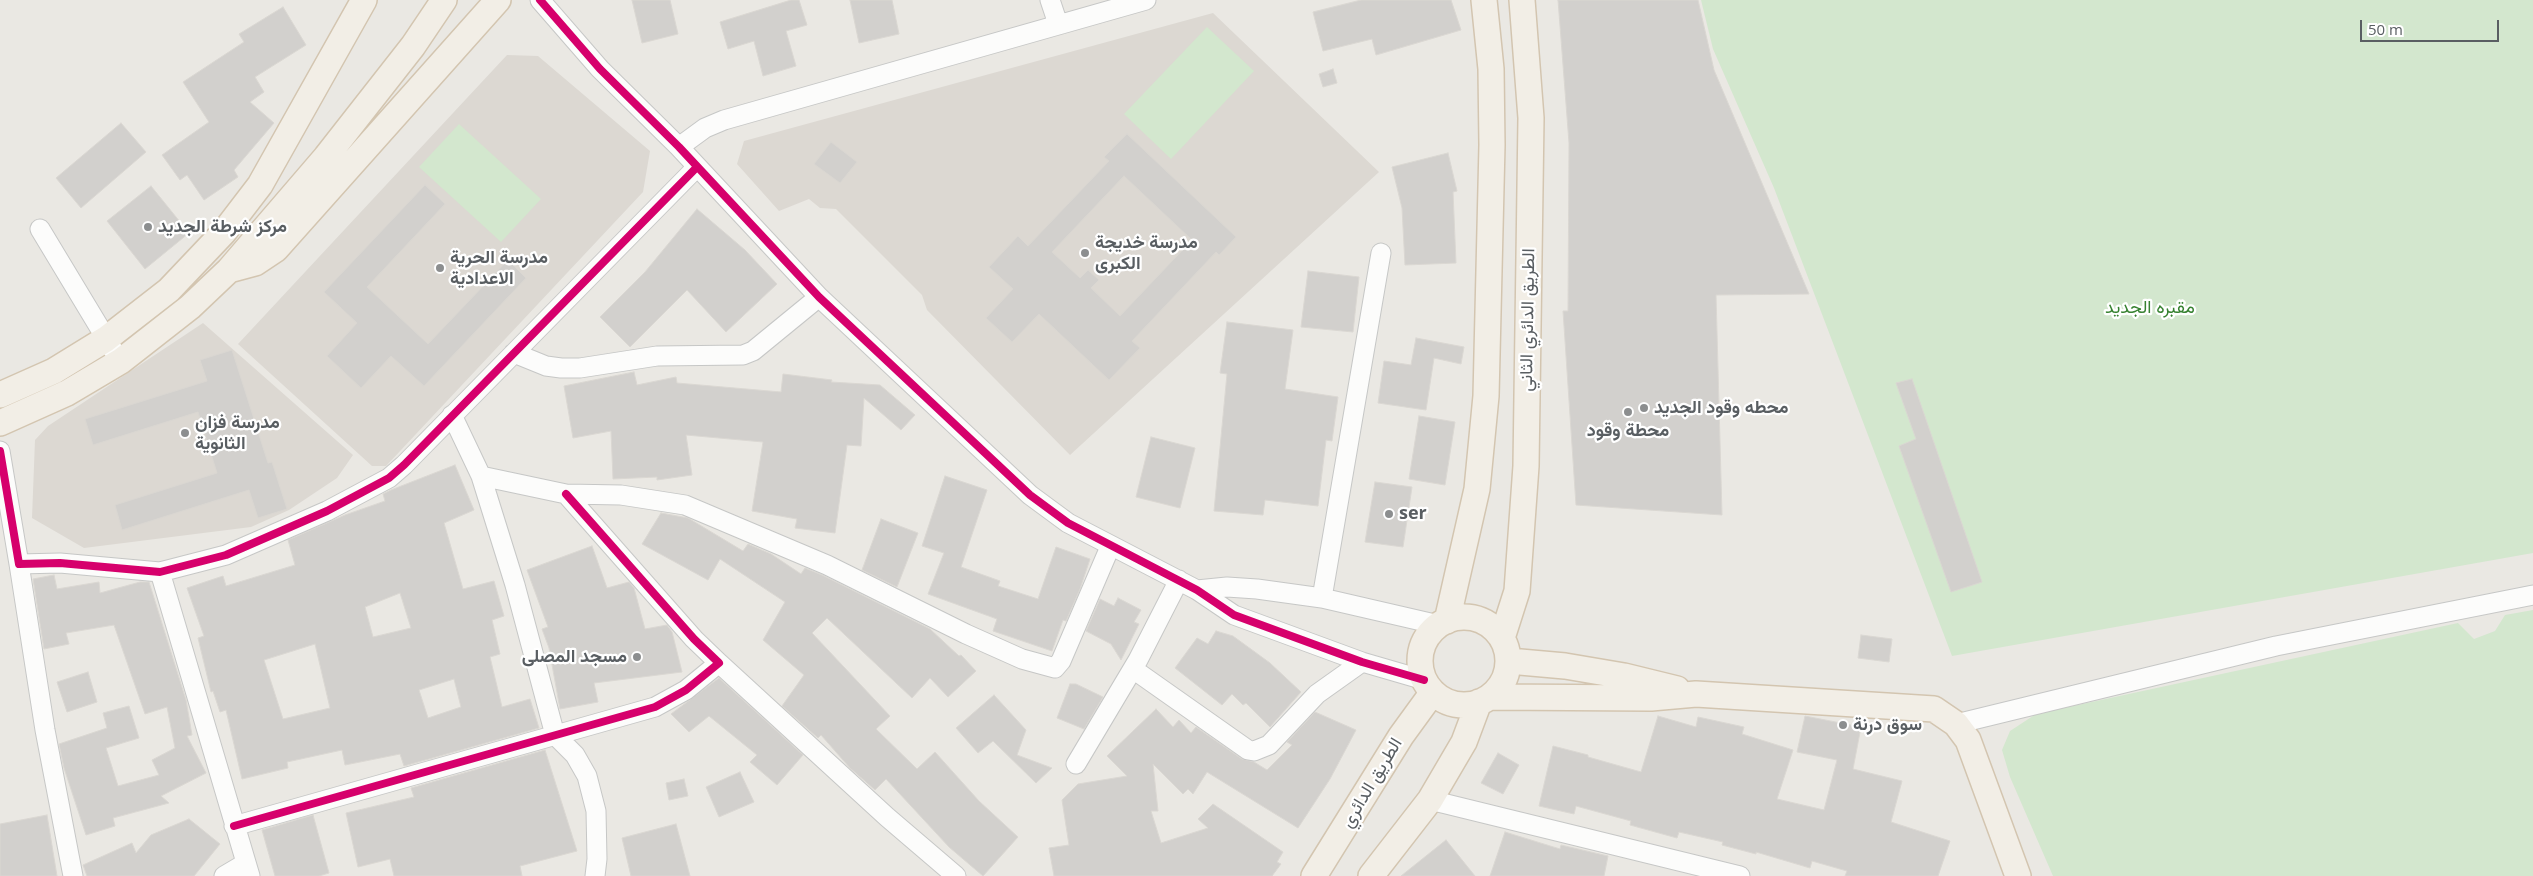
<!DOCTYPE html>
<html>
<head>
<meta charset="utf-8">
<style>
  body { margin:0 }
  #map { position:relative; width:2533px; height:876px; overflow:hidden; background:#eae8e3; font-family:"Open Sans",sans-serif }
  canvas { display:block }
  .scale { position:absolute; left:2360px; top:20px; width:139px; height:22px; box-sizing:border-box; border:2px solid #595e62; border-top:0; padding-left:6px; font-size:15px; line-height:18px; white-space:nowrap; color:#595e62; -webkit-text-stroke:4px #fff; paint-order:stroke }
</style>
</head>
<body>
<div id="map">
<canvas width="2533" height="876"></canvas>
<div class="scale">50 m</div>
</div>
<script>
const g = document.querySelector('canvas').getContext('2d');
g.lineJoin = 'round';
function fill(path, color) { g.fillStyle = color; g.fill(path, 'evenodd'); }
const poly = rows => new Path2D(rows.map(r => 'M' + r).join(''));
function stroke(path, color, width, dash) { g.strokeStyle = color; g.lineWidth = width; g.lineCap = dash ? 'butt' : 'round'; g.setLineDash(dash || []); g.stroke(path); }
function drawText(font, color, halo, rows, align = 'center') {
  g.font = font + ' "Open Sans",Vazirmatn,sans-serif'; g.lineWidth = 4.5; g.setLineDash([]); g.textBaseline = 'middle'; g.strokeStyle = halo; g.fillStyle = color; for (const [text, x, y, turn = 0] of rows) {
    g.save(); g.translate(x, y); g.rotate((+turn || 0) * Math.PI / 180); g.textAlign = isNaN(turn) ? turn : align; if (halo) g.strokeText(text, 0, 0); g.fillText(text, 0, 0); g.restore();
  }
}
fill(poly([
  [1213,13,1379,172,1070,455,927,310,922,295,836,209,820,208,809,199,779,211,737,164,744,141],
  [507,55,538,56,650,151,643,192,386,466,372,466,238,344],
  [203,323,353,455,337,478,289,510,251,527,84,548,32,518,35,440,48,426]
]), '#dcd8d2');
fill(poly([
  [1701,0,2533,0,2533,553,1952,656,1774,188,1713,49],
  [1207,27,1254,71,1171,159,1124,114],
  [459,124,541,199,501,242,419,167],
  [2533,610,2533,876,2053,876,2010,777,2002,750,2010,731,2036,714,2458,623,2474,639,2495,631,2505,615]
]), '#d3e7ce');
const building = poly([
  [632,0,670,0,678,34,642,43,632,0],
  [791,0,799,0,807,25,786,31,796,66,763,76,754,41,728,49,720,22,791,0],
  [850,0,892,0,899,34,859,43,850,0],
  [1361,0,1451,0,1461,30,1376,55,1372,39,1323,51,1313,12,1361,0],
  [1558,0,1698,0,1714,70,1809,294,1716,295,1722,515,1576,505,1563,311,1568,311,1569,143,1558,0],
  [283,7,306,45,255,77,264,92,250,102,274,123,234,170,238,177,204,200,187,175,180,180,162,155,209,122,183,82,244,42,239,34,283,7],
  [1333,69,1337,83,1323,87,1319,74,1333,69],
  [121,123,146,152,81,208,56,178,121,123],
  [1127,134,1236,237,1219,255,1216,252,1132,341,1140,348,1109,380,1039,314,1012,342,986,318,1013,289,989,267,1018,236,1028,246,1109,161,1104,157,1127,134],
  [1124,176,1192,240,1120,316,1091,288,1099,280,1088,270,1080,278,1052,252,1124,176],
  [831,142,857,162,840,183,814,164,831,142],
  [1448,153,1457,191,1453,192,1456,263,1405,265,1402,208,1392,167,1448,153],
  [425,185,445,204,367,287,428,344,508,260,526,278,424,386,391,356,361,388,327,356,357,323,324,292,425,185],
  [151,186,189,233,145,269,107,221,151,186],
  [697,209,745,250,777,284,726,332,687,290,630,347,600,317,645,272,697,209],
  [1308,271,1359,277,1353,332,1301,327,1308,271],
  [1227,322,1293,330,1285,389,1338,397,1332,441,1326,440,1318,506,1265,500,1263,515,1214,511,1227,374,1220,373,1227,322],
  [1416,338,1464,347,1461,364,1434,358,1426,410,1378,403,1384,361,1411,365,1416,338],
  [232,350,268,463,272,462,287,509,258,518,249,490,122,530,115,505,217,473,198,412,93,445,85,419,207,381,200,360,232,350],
  [634,372,637,385,676,377,677,383,781,392,783,374,832,380,831,382,880,385,915,415,901,430,864,398,861,446,847,445,835,533,795,528,797,519,752,511,763,442,686,435,692,475,657,480,657,477,613,479,611,431,573,438,564,386,634,372],
  [1912,379,1982,582,1951,592,1899,446,1916,439,1896,383,1912,379],
  [1419,416,1455,422,1445,485,1409,479,1419,416],
  [1151,437,1195,448,1180,508,1136,497,1151,437],
  [455,465,474,510,444,523,463,589,494,581,504,616,492,620,500,654,490,657,502,707,530,699,539,728,404,766,400,754,345,765,342,750,287,762,288,768,242,779,226,710,220,712,213,691,211,692,198,638,204,636,187,588,223,576,226,586,295,565,288,540,345,515,385,501,383,494,391,490,455,465],
  [400,593,411,628,373,637,365,607,400,593],
  [315,644,330,708,283,719,264,660,315,644],
  [454,679,461,707,428,718,419,690,454,679],
  [945,476,987,490,961,567,1000,581,998,586,1038,599,1056,547,1090,559,1080,589,1066,621,1063,620,1052,651,993,631,997,619,928,594,944,553,922,546,945,476],
  [1375,482,1412,487,1403,547,1365,542,1375,482],
  [661,513,688,518,743,551,748,544,771,554,801,574,805,568,822,575,930,629,959,656,961,655,976,671,948,697,930,678,912,698,827,618,812,633,890,716,876,729,917,769,935,752,979,801,1018,837,983,876,949,847,886,779,875,790,850,768,821,735,818,738,782,706,804,675,763,640,785,602,720,559,708,580,642,544,661,513],
  [881,519,918,533,897,587,862,570,881,519],
  [592,546,607,588,629,582,634,588,645,629,667,625,672,632,682,672,594,683,598,702,560,709,549,648,542,629,548,627,527,570,592,546],
  [54,575,57,589,99,582,100,593,140,582,149,582,186,700,192,735,187,736,206,773,161,796,169,803,113,818,115,826,86,835,64,768,59,744,107,728,103,713,129,706,139,738,106,748,118,786,159,775,152,760,175,748,167,707,145,714,114,625,66,633,69,644,44,649,33,579,54,575],
  [1118,598,1141,610,1134,622,1139,624,1121,660,1111,644,1086,631,1100,599,1114,606,1118,598],
  [1216,631,1233,636,1270,663,1301,692,1270,727,1246,703,1243,705,1232,694,1222,705,1175,668,1197,638,1208,644,1216,631],
  [1861,635,1892,639,1889,662,1858,658,1861,635],
  [88,672,97,702,67,712,57,682,88,672],
  [719,678,803,755,777,785,750,762,757,755,709,716,689,732,671,714,719,678],
  [1070,684,1076,684,1103,697,1084,729,1057,718,1070,684],
  [994,695,1026,730,1017,755,1052,768,1036,783,993,741,978,753,956,728,994,695],
  [1156,709,1173,727,1179,720,1191,733,1196,727,1242,759,1254,762,1267,770,1292,745,1287,742,1315,712,1356,730,1330,779,1298,828,1207,772,1193,794,1188,789,1183,794,1153,764,1158,811,1151,811,1161,843,1208,828,1198,819,1213,804,1283,852,1277,862,1281,864,1272,876,1054,876,1049,848,1069,845,1062,800,1078,784,1127,776,1107,756,1156,709],
  [1658,716,1696,727,1698,717,1744,727,1742,734,1793,750,1777,799,1824,810,1837,760,1797,752,1805,716,1861,727,1853,769,1902,781,1891,822,1950,841,1938,876,1845,876,1847,871,1812,861,1810,868,1756,852,1756,854,1722,845,1723,842,1679,832,1677,838,1630,825,1631,821,1576,806,1574,814,1539,806,1553,746,1588,755,1588,757,1641,772,1658,716],
  [545,750,577,851,520,866,522,876,394,876,390,859,358,867,346,813,414,797,411,788,545,750],
  [1498,753,1519,765,1503,794,1481,783,1498,753],
  [740,772,754,802,719,817,706,787,740,772],
  [684,779,688,796,669,800,666,783,684,779],
  [47,815,57,876,0,876,0,824,47,815],
  [313,815,329,873,319,876,275,876,262,830,313,815],
  [189,819,220,844,194,876,87,876,83,865,132,843,136,853,151,835,189,819],
  [676,824,690,876,631,876,622,838,676,824],
  [1505,832,1560,849,1561,845,1608,856,1604,876,1490,876,1505,832],
  [1446,840,1475,876,1401,876,1446,840]
]);
fill(building, '#d2d0cd');
stroke(building, '#dad7d2', 1);
const minor = poly([
  [540,0,600,69,679,147,819,297,1030,495,1068,523,1197,590,1234,615,1362,662,1424,680],
  [1050,0,1058,24],
  [679,147,705,128,724,120,1146,0],
  [40,229,113,350],
  [514,353,546,366,561,368,580,368,657,356,743,355,753,351,819,297],
  [452,415,481,476,515,585,555,735,575,755,587,776,596,811,597,859,595,876],
  [0,451,19,564,60,563,160,572,226,555,327,511,389,478,404,465,697,167],
  [481,476,566,494,621,495,685,505,827,565,966,634,1022,659,1055,668,1061,661,1110,547],
  [19,564,45,730,73,876],
  [160,572,250,876],
  [1197,590,1227,587,1257,589,1322,598,1439,625],
  [1322,598,1381,253],
  [719,663,887,817,956,876],
  [1133,669,1248,750,1254,751,1269,745,1317,694,1362,662],
  [1956,724,2276,646,2533,595],
  [1076,764,1138,660,1179,580],
  [1430,800,1740,876],
  [234,826,655,707,686,690,719,663,694,639,566,494],
  [224,876,246,863]
]);
const major = poly([
  [229,270,255,263,276,249,498,0],
  [0,395,54,371,106,339,169,290,224,232,260,185,364,0],
  [0,423,67,393,121,361,190,307,229,270,326,157,413,46,444,0],
  '1420 661a44 44 0 1 1 88 0a44 44 0 1 1-88 0Z',
  [1447,621,1477,489,1486,396,1492,145,1491,69,1484,0],
  [1502,638,1517,591,1526,466,1531,118,1522,0],
  [1509,661,1565,666,1624,676,1677,689],
  [1490,697,1651,698,1696,694,1934,709,1956,724,1968,740,2018,876],
  [1314,876,1401,736,1433,692],
  [1371,876,1430,800,1464,742,1479,702]
]);
stroke(minor, '#c6c7c6', 21);
stroke(major, '#d3c5b0', 28);
stroke(minor, '#fcfcfb', 19);
stroke(major, '#f2eee6', 25);
stroke(poly([
  [540,0,600,69,679,147,819,297,1030,495,1068,523,1197,590,1234,615,1362,662,1424,680],
  [0,451,19,564,60,563,160,572,226,555,327,511,389,478,404,465,697,167],
  [234,826,655,707,686,690,719,663,694,639,566,494]
]), '#d6006c', 8);
for (const [x, y, r, color] of [
  [148,227,5,"#8c8e8f"],
  [1085,253,5,"#8c8e8f"],
  [440,268,5,"#8c8e8f"],
  [1644,408,5,"#8c8e8f"],
  [1628,412,5,"#8c8e8f"],
  [185,433,5,"#8c8e8f"],
  [1389,514,5,"#8c8e8f"],
  [637,657,5,"#8c8e8f"],
  [1843,725,5,"#8c8e8f"]
]) { const dot = new Path2D(); dot.arc(x, y, r, 0, 2 * Math.PI); g.fillStyle = color; g.fill(dot); stroke(dot, '#fff', 2); }
drawText('bold 18px', '#595e62', '#fff', [
  ["مركز شرطة الجديد",158,227],
  ["مدرسة خديجة",1095,243],
  ["الكبرى",1095,264],
  ["مدرسة الحرية",450,258],
  ["الاعدادية",450,279],
  ["محطه وقود الجديد",1654,408],
  ["مدرسة فزان",195,423],
  ["الثانوية",195,444],
  ["محطة وقود",1628,431,"center"],
  ["ser",1399,514],
  ["مسجد المصلى",627,657,"right"],
  ["سوق درنة",1853,725]
], 'left');
drawText('18px', '#378231', '#fff', [
  ["مقبره الجديد",2150,308]
]);
drawText('18px', '#595e62', '#fff', [
  ["الطريق الدائري الثاني",1528,320,-89],
  ["الطريق الدائري",1372,783,-59]
]);
</script>
</body>
</html>
